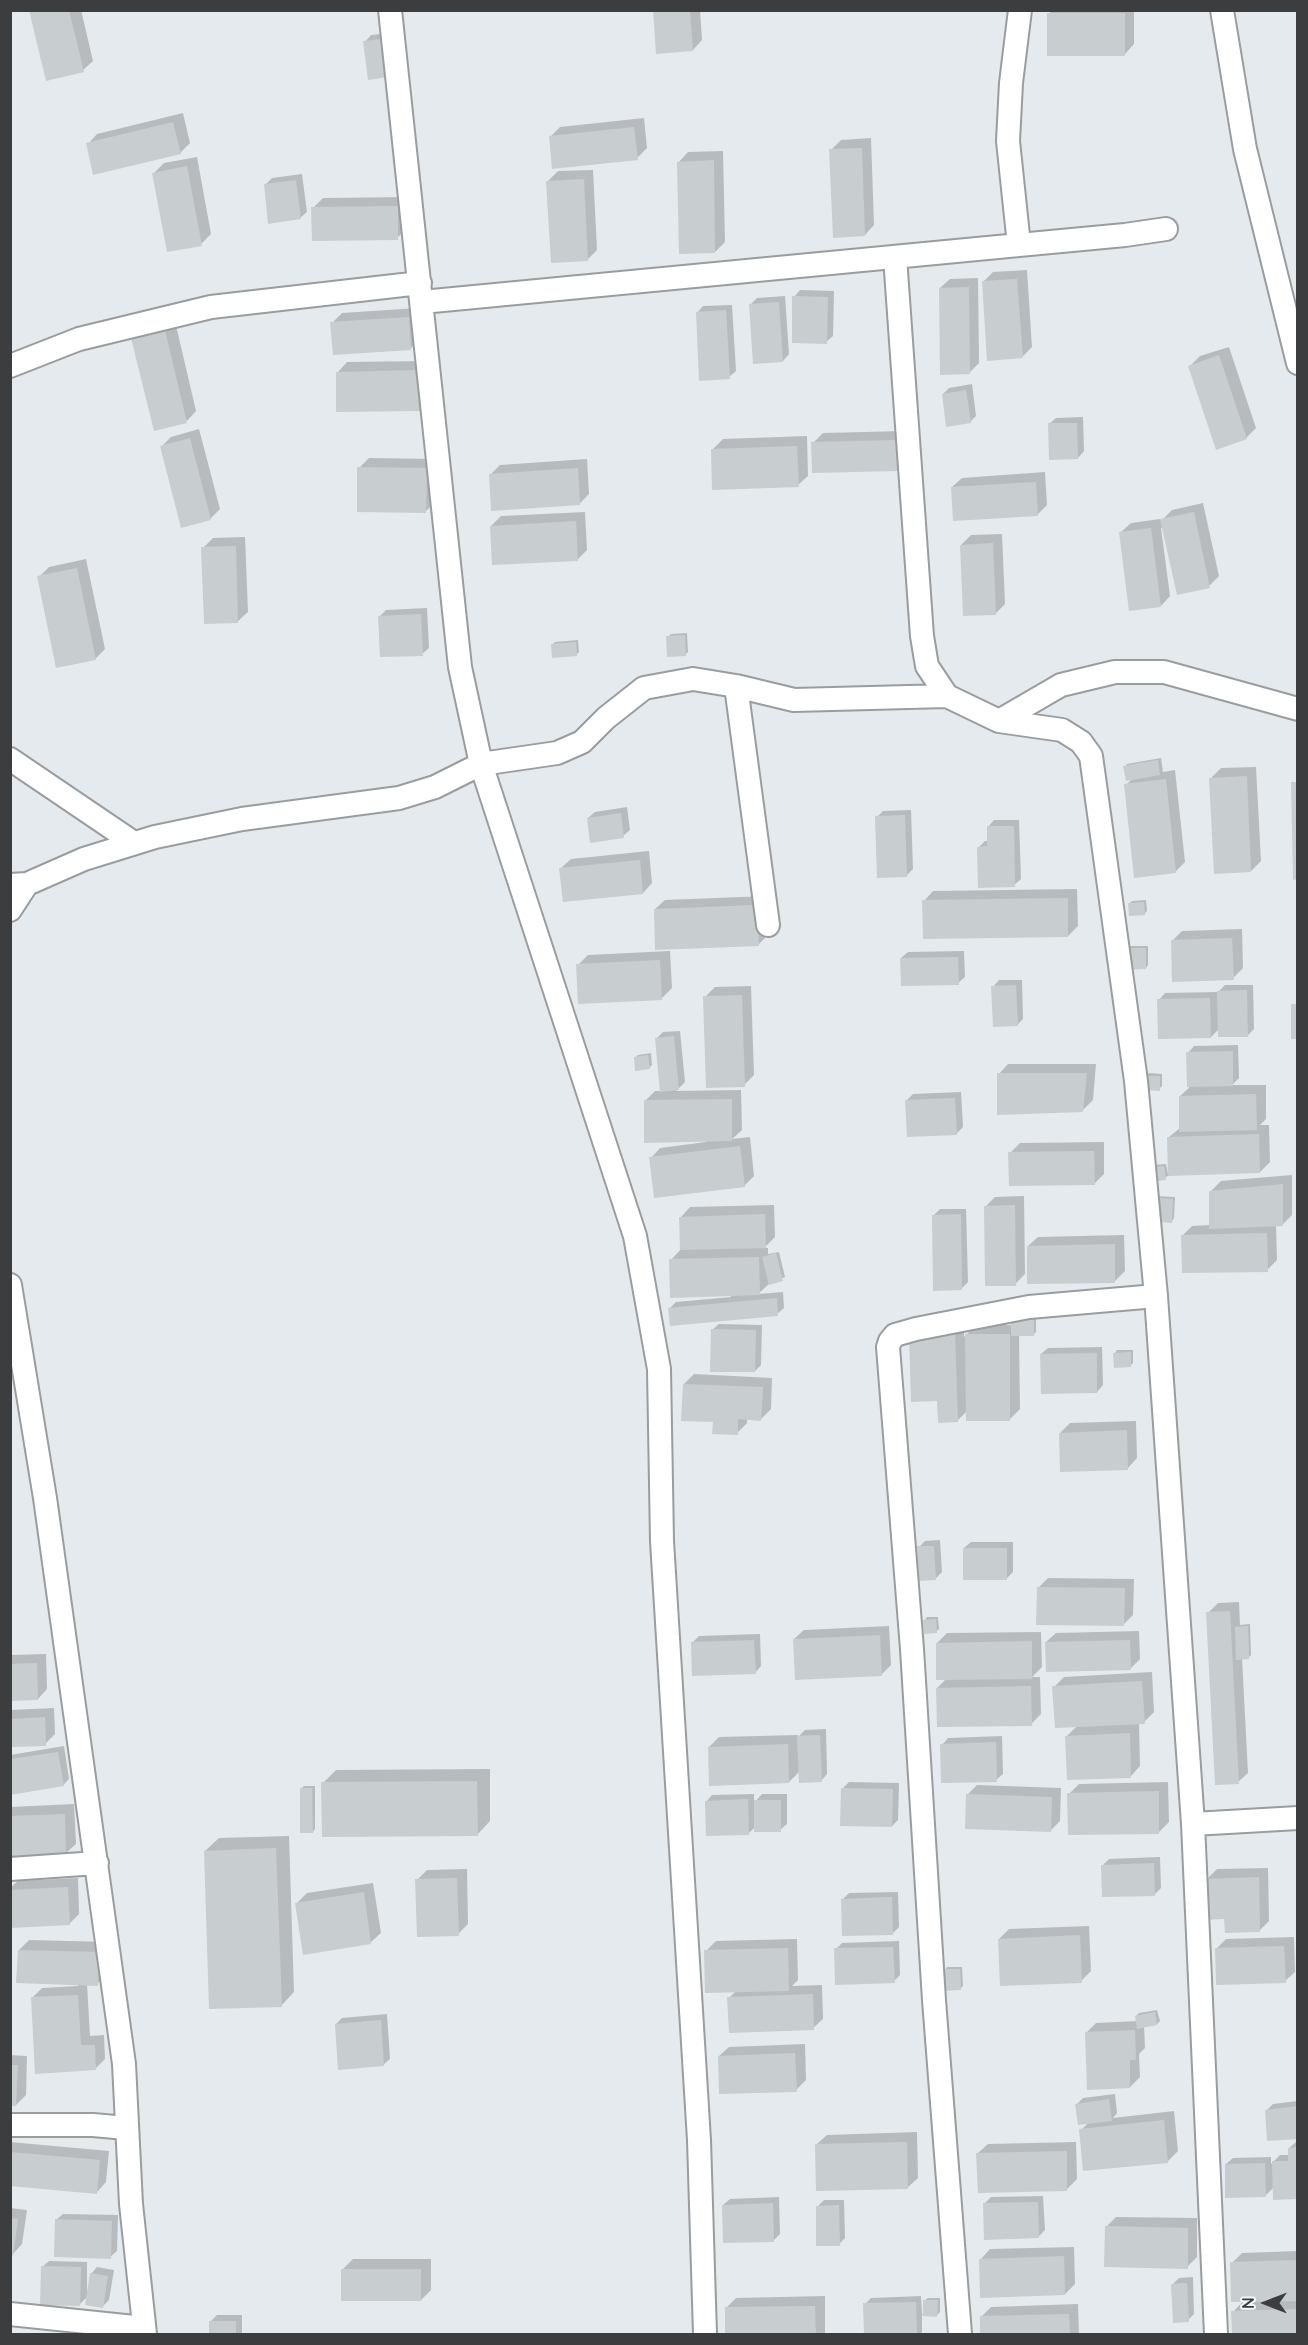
<!DOCTYPE html>
<html>
<head>
<meta charset="utf-8">
<style>
  body { margin:0 }
  #map { position:relative; width:1308px; height:2345px; overflow:hidden; background:#e5eaee; font-family:Quicksand,sans-serif }
  canvas { display:block }
  .frame { position:absolute; inset:0; border:12px solid #3b3d3e; pointer-events:none }
  .north { position:absolute; left:1236px; top:2273px; width:60px; height:60px; -webkit-text-stroke:4px #f3f7fb; paint-order:stroke; rotate:270deg; font-size:16px; font-weight:700; line-height:24px; text-align:center; color:#3b3d3e }
  .north::after { content:''; display:block; margin:auto; width:21px; height:27px; background:#3b3d3e; clip-path:polygon(50% 0,100% 100%,50% 72%,0 100%) }
</style>
</head>
<body>
<div id="map">
<canvas width="1308" height="2345"></canvas>
<div class="frame"></div>
<div class="north">N</div>
</div>
<script>
const g = document.querySelector('canvas').getContext('2d');
g.lineJoin = 'round';
function fill(path, color) { g.fillStyle = color; g.fill(path, 'evenodd'); }
const poly = rows => new Path2D(rows.map(r => 'M' + r).join(''));
function stroke(path, color, width, dash) { g.strokeStyle = color; g.lineWidth = width; g.lineCap = dash ? 'butt' : 'round'; g.setLineDash(dash || []); g.stroke(path); }
fill(poly([
  [31,10,81,10,93,61,83,70],
  [655,10,700,10,702,40,693,50],
  [1052,10,1134,10,1134,44,1125,54,1049,14],
  [389,33,394,69,365,42,371,35],
  [183,113,190,143,180,153,88,144,97,134],
  [644,118,647,148,637,158,550,137,560,127],
  [871,138,874,225,865,235,831,150,841,140],
  [723,151,725,242,715,252,679,162,688,152],
  [197,157,211,234,201,244,154,173,164,163],
  [593,170,597,250,587,260,548,181,558,171],
  [302,174,307,212,300,218,265,185,272,178],
  [407,197,407,228,397,238,313,208,323,198],
  [1027,270,1032,347,1022,357,983,282,993,272],
  [978,278,979,363,969,373,940,288,950,279],
  [800,290,834,291,833,336,826,342,794,297],
  [785,296,789,354,783,361,750,305,757,298],
  [732,305,736,371,729,377,697,313,703,306],
  [418,308,420,339,410,349,332,323,342,313],
  [175,321,196,411,187,421,133,339,143,329],
  [1229,347,1256,428,1246,438,1190,366,1200,356],
  [428,361,429,400,419,410,338,372,347,362],
  [972,384,976,416,970,422,943,394,949,388],
  [1083,417,1084,451,1078,458,1049,424,1056,418],
  [199,429,220,509,210,519,162,446,171,437],
  [906,431,907,460,897,470,813,443,823,433],
  [807,436,808,476,798,485,713,449,723,439],
  [369,458,436,459,435,502,425,512,359,468],
  [587,459,589,494,580,503,490,475,500,465],
  [1045,472,1047,505,1037,515,952,487,962,478],
  [1203,503,1219,576,1209,586,1164,527,1161,528,1170,596,1161,606,1121,532,1131,523,1160,519,1161,521,1172,510],
  [585,512,587,550,577,560,491,526,501,516],
  [1002,534,1005,604,995,614,961,545,971,535],
  [245,537,248,612,238,621,203,548,213,538],
  [86,559,105,649,95,659,39,577,49,567],
  [427,608,429,648,422,654,380,616,386,610],
  [687,633,688,652,685,655,668,637,671,634],
  [578,640,579,652,576,655,552,645,555,642],
  [1161,758,1163,772,1175,770,1185,862,1175,872,1126,785,1132,779,1125,767,1127,764],
  [1256,767,1261,861,1251,871,1211,778,1221,768],
  [627,807,630,830,623,836,588,818,595,812],
  [911,810,913,869,907,875,877,817,883,811],
  [994,820,1019,820,1021,879,1014,885,979,847,985,841,988,841,988,827],
  [649,851,652,883,643,893,561,868,571,859],
  [1077,889,1078,926,1068,936,924,901,933,891],
  [767,896,768,935,758,945,655,909,665,900],
  [1146,900,1147,911,1144,914,1130,903,1132,901],
  [1242,929,1243,968,1233,978,1172,941,1182,931],
  [1130,946,1148,946,1148,965,1146,968,1127,949],
  [670,951,672,988,662,998,578,965,588,955],
  [964,951,965,977,958,983,901,958,908,952],
  [999,980,1022,980,1023,1019,1017,1025,993,987],
  [1225,985,1253,985,1254,1029,1248,1035,1220,1028,1211,1037,1159,1000,1165,993,1218,992],
  [751,986,754,1075,744,1085,705,997,715,987],
  [680,1031,685,1082,676,1091,741,1090,742,1130,732,1139,750,1137,754,1176,744,1186,651,1158,660,1148,706,1142,706,1140,645,1101,655,1091,661,1091,657,1038,663,1032],
  [1238,1045,1239,1078,1232,1085,1266,1085,1266,1119,1260,1125,1269,1125,1270,1162,1260,1172,1169,1175,1165,1178,1152,1165,1166,1164,1168,1174,1170,1174,1169,1137,1180,1128,1180,1096,1189,1088,1188,1053,1194,1046],
  [651,1053,652,1065,649,1068,635,1058,638,1055],
  [1008,1064,1096,1064,1093,1100,1083,1110,999,1074],
  [1149,1073,1162,1074,1162,1086,1159,1089,1146,1076],
  [961,1092,963,1127,956,1134,907,1100,913,1094],
  [1104,1142,1104,1174,1094,1184,1010,1153,1020,1143],
  [1292,1175,1292,1215,1282,1225,1276,1225,1277,1260,1267,1270,1182,1236,1192,1226,1211,1225,1211,1191,1221,1181],
  [1024,1196,1025,1274,1015,1284,985,1207,995,1197],
  [1155,1196,1175,1197,1174,1218,1172,1221],
  [774,1205,775,1237,764,1248,768,1248,768,1254,779,1252,785,1277,770,1283,758,1294,783,1292,784,1308,777,1314,670,1308,676,1302,731,1297,731,1294,671,1260,681,1249,681,1217,690,1207],
  [940,1209,966,1209,968,1282,961,1289,933,1216],
  [1124,1235,1125,1271,1115,1281,1028,1246,1038,1237],
  [1036,1316,1036,1332,1033,1335,1019,1335,1020,1409,1010,1419,967,1411,957,1421,938,1399,911,1336,964,1325,964,1337,976,1325,1013,1325],
  [719,1324,762,1325,761,1365,755,1371,712,1330],
  [1102,1347,1103,1385,1097,1392,1041,1354,1048,1348],
  [1117,1350,1133,1350,1133,1363,1131,1365,1115,1353],
  [694,1374,772,1378,771,1409,761,1419,747,1418,747,1423,737,1433,715,1421,684,1384],
  [1136,1421,1137,1458,1128,1468,1060,1433,1070,1423],
  [940,1540,942,1572,935,1579,919,1547,925,1541],
  [971,1542,1013,1542,1013,1572,1006,1579,964,1548],
  [1048,1578,1134,1579,1133,1615,1123,1625,1038,1588],
  [1239,1602,1240,1625,1250,1624,1251,1655,1248,1658,1242,1658,1248,1773,1238,1782,1208,1613,1218,1603],
  [927,1617,938,1617,939,1629,936,1631,925,1620],
  [889,1626,891,1665,881,1675,794,1639,804,1630],
  [1139,1631,1140,1659,1130,1669,1046,1642,1056,1633],
  [1041,1632,1042,1667,1032,1677,1040,1677,1041,1714,1031,1724,937,1688,947,1678,937,1643,947,1633],
  [760,1634,761,1666,755,1673,692,1643,699,1636],
  [46,1654,47,1689,38,1699,10,1700,10,1655],
  [1152,1672,1154,1712,1144,1722,1139,1723,1140,1766,1131,1776,1067,1736,1077,1726,1054,1687,1064,1677],
  [54,1708,55,1734,45,1744,10,1746,10,1710],
  [826,1729,827,1774,821,1781,800,1771,789,1782,709,1747,719,1737,798,1735,798,1737,805,1730],
  [1002,1736,1003,1774,996,1780,942,1745,948,1738],
  [64,1746,69,1779,63,1785,10,1794,10,1755],
  [490,1769,490,1821,477,1835,323,1783,336,1770],
  [849,1782,899,1783,898,1820,892,1826,843,1788],
  [1168,1782,1169,1822,1159,1832,1069,1794,1079,1784],
  [977,1785,1061,1788,1060,1821,1050,1831,967,1795],
  [304,1786,315,1786,315,1829,313,1832,301,1789],
  [754,1794,754,1803,762,1794,787,1794,787,1824,780,1830,756,1826,749,1833,706,1802,712,1795],
  [74,1804,76,1844,66,1853,10,1856,10,1807],
  [289,1836,294,1992,281,2006,205,1851,219,1838],
  [1160,1857,1161,1888,1155,1894,1103,1865,1109,1859],
  [1268,1868,1269,1921,1259,1931,1226,1918,1207,1879,1217,1869],
  [467,1869,468,1924,458,1934,417,1880,427,1870],
  [78,1878,79,1914,69,1924,10,1926,10,1888,18,1881],
  [373,1883,381,1933,371,1942,297,1903,307,1893],
  [898,1892,899,1927,893,1933,843,1899,849,1893],
  [1089,1926,1091,1971,1081,1981,999,1939,1009,1929],
  [1294,1937,1295,1972,1285,1981,1216,1949,1226,1939],
  [797,1939,798,1980,792,1986,822,1985,823,2019,813,2028,729,1998,736,1991,706,1951,716,1941],
  [29,1940,108,1942,107,1974,97,1984,87,1984,90,2036,104,2035,105,2059,95,2069,32,1998,42,1988,78,1986,78,1984,19,1950],
  [899,1941,900,1975,894,1981,836,1949,842,1943],
  [947,1967,962,1967,963,1986,960,1989,945,1970],
  [1157,2010,1160,2021,1157,2024,1144,2026,1145,2048,1139,2054,1140,2077,1130,2087,1086,2033,1096,2023,1137,2021,1136,2016,1139,2013],
  [387,2014,390,2059,383,2065,336,2024,342,2018],
  [805,2044,806,2080,796,2090,719,2056,729,2047],
  [10,2055,27,2056,26,2095,16,2105,10,2104],
  [1115,2094,1117,2113,1113,2118,1174,2111,1178,2151,1168,2161,1081,2130,1088,2123,1077,2104,1083,2098],
  [1298,2101,1298,2137,1267,2110,1273,2104],
  [917,2132,918,2178,908,2187,817,2144,827,2135],
  [10,2142,109,2151,106,2182,97,2192,10,2184],
  [1076,2142,1077,2179,1067,2189,978,2153,988,2144],
  [1296,2142,1298,2142,1298,2198,1274,2187,1265,2196,1226,2164,1233,2158,1271,2157,1271,2164,1280,2155,1290,2155,1289,2148],
  [1043,2196,1045,2230,1038,2237,984,2204,991,2197],
  [779,2197,780,2234,774,2240,723,2205,730,2199],
  [824,2200,844,2200,845,2238,839,2244,817,2207],
  [10,2208,27,2210,22,2244,13,2254,10,2254],
  [63,2214,118,2215,117,2251,110,2257,56,2220],
  [1116,2217,1197,2218,1197,2257,1187,2267,1106,2227],
  [1074,2247,1075,2284,1065,2294,981,2259,990,2249],
  [1298,2251,1298,2334,1233,2334,1233,2312,1244,2300,1232,2263,1242,2253],
  [353,2259,431,2259,431,2290,421,2300,343,2269],
  [49,2261,87,2262,87,2297,79,2305,42,2267],
  [97,2267,114,2270,109,2300,103,2306,91,2274],
  [1193,2277,1194,2314,1188,2320,1173,2284,1179,2278],
  [825,2296,825,2334,727,2334,726,2308,736,2298],
  [921,2296,922,2314,924,2314,925,2300,928,2298,940,2298,940,2312,937,2315,922,2315,922,2332,920,2334,865,2334,865,2304,871,2298],
  [1078,2304,1079,2334,982,2334,981,2317,991,2307],
  [217,2315,242,2315,242,2334,210,2334,210,2322]
]), '#0003');
fill(poly([
  [29,10,69,10,84,72,46,81],
  [653,10,690,10,693,51,656,54],
  [1047,13,1125,13,1125,56,1047,56],
  [383,39,388,77,368,80,363,41],
  [173,122,181,154,93,175,86,143],
  [634,127,638,160,552,169,549,136],
  [862,148,865,236,833,238,829,149],
  [714,160,715,253,679,254,677,162],
  [187,166,202,246,167,252,152,173],
  [584,179,588,261,551,263,546,181],
  [296,180,301,219,268,224,264,184],
  [398,206,398,240,312,241,311,207],
  [1017,279,1023,358,987,361,982,281],
  [969,287,970,374,940,375,939,288],
  [792,296,828,297,827,344,792,343],
  [779,302,783,362,753,364,749,304],
  [726,310,730,379,699,381,696,312],
  [409,317,411,350,333,355,330,322],
  [165,330,187,423,154,431,131,338],
  [1219,355,1247,439,1216,450,1188,366],
  [419,370,420,411,336,412,336,372],
  [966,390,971,423,946,427,942,394],
  [1048,423,1077,423,1078,459,1049,460],
  [190,438,211,520,181,528,160,446],
  [897,440,898,471,812,473,811,442],
  [797,446,799,487,712,490,711,449],
  [357,467,427,468,426,513,357,512],
  [578,468,580,505,491,511,489,474],
  [1036,482,1038,516,953,521,951,487],
  [1194,512,1210,588,1177,595,1160,519],
  [576,521,578,561,492,565,490,526],
  [1151,528,1161,607,1129,611,1119,532],
  [993,543,996,615,963,616,960,545],
  [236,546,238,623,204,624,201,547],
  [77,568,96,660,56,668,37,576],
  [421,614,423,656,380,657,378,616],
  [685,635,686,656,667,657,666,636],
  [576,642,577,656,552,658,551,644],
  [1158,760,1160,775,1126,781,1123,766],
  [1247,776,1251,872,1214,874,1209,778],
  [1166,779,1176,873,1134,878,1124,784],
  [1291,782,1298,782,1298,879,1293,880],
  [621,813,624,838,590,843,587,818],
  [905,815,907,877,877,878,875,816],
  [987,826,1014,826,1015,887,978,888,977,847,987,846],
  [640,860,643,894,563,902,559,868],
  [1068,898,1068,937,923,939,922,900],
  [1144,902,1145,915,1129,916,1128,903],
  [757,905,759,946,655,950,654,909],
  [1232,938,1234,980,1172,982,1171,940],
  [1126,948,1146,948,1146,969,1126,970],
  [958,957,959,985,901,986,900,958],
  [660,960,662,1000,578,1004,576,964],
  [1016,985,1018,1026,993,1027,991,986],
  [1247,990,1248,1037,1218,1037,1217,991],
  [742,995,745,1087,706,1088,703,996],
  [1210,998,1211,1038,1158,1039,1157,999],
  [1291,1004,1298,1004,1298,1039,1291,1039],
  [674,1036,679,1090,660,1092,655,1038],
  [1233,1051,1233,1086,1187,1087,1186,1052],
  [648,1055,650,1069,635,1071,634,1057],
  [997,1073,1087,1073,1083,1112,997,1115],
  [1144,1076,1160,1076,1160,1091,1144,1090],
  [1256,1094,1257,1130,1179,1132,1179,1096],
  [955,1098,957,1135,907,1137,905,1100],
  [732,1099,732,1141,644,1143,644,1100],
  [1259,1134,1260,1173,1168,1176,1167,1137],
  [740,1146,745,1187,654,1198,649,1157],
  [1094,1151,1095,1185,1009,1186,1008,1152],
  [1164,1166,1166,1180,1150,1182,1148,1168],
  [1283,1184,1283,1226,1209,1229,1209,1191],
  [1151,1198,1173,1199,1172,1223,1150,1221],
  [1015,1205,1016,1286,985,1286,984,1206],
  [765,1214,766,1248,680,1250,679,1217],
  [961,1214,962,1290,933,1291,932,1215],
  [1267,1233,1268,1272,1182,1273,1181,1235],
  [1115,1244,1115,1283,1027,1284,1027,1246],
  [776,1253,783,1281,769,1285,762,1257],
  [759,1257,760,1295,670,1298,669,1259],
  [777,1298,778,1316,670,1326,668,1308],
  [1011,1318,1034,1318,1034,1336,1011,1336],
  [711,1329,756,1330,755,1372,710,1372],
  [955,1334,958,1422,938,1423,937,1401,911,1402,909,1335],
  [965,1334,1010,1334,1010,1421,966,1421],
  [1131,1352,1131,1367,1114,1368,1113,1353],
  [1097,1353,1097,1393,1041,1394,1040,1354],
  [683,1384,763,1387,761,1421,738,1419,738,1435,712,1434,713,1422,681,1421],
  [1127,1430,1128,1470,1060,1472,1059,1433],
  [917,1546,934,1546,936,1580,919,1581],
  [963,1548,1007,1548,1007,1580,963,1580],
  [1037,1587,1125,1588,1124,1626,1036,1625],
  [1230,1611,1239,1784,1215,1785,1206,1612],
  [936,1619,937,1633,924,1634,923,1620],
  [1248,1626,1249,1659,1236,1660,1235,1627],
  [880,1635,882,1676,795,1680,793,1639],
  [754,1640,756,1674,692,1676,691,1642],
  [1130,1640,1131,1670,1046,1672,1045,1642],
  [1032,1641,1032,1679,936,1680,936,1643],
  [37,1663,38,1700,10,1701,10,1664],
  [1142,1681,1145,1724,1055,1728,1052,1686],
  [1031,1686,1032,1726,937,1727,936,1688],
  [45,1717,46,1746,10,1747,10,1719],
  [1130,1733,1131,1778,1067,1780,1065,1736],
  [820,1735,822,1782,799,1783,797,1736],
  [996,1742,997,1782,941,1783,940,1744],
  [788,1744,789,1783,709,1786,708,1747],
  [58,1752,64,1786,10,1795,10,1759],
  [477,1781,478,1836,322,1837,321,1782],
  [300,1788,312,1788,313,1833,300,1833],
  [841,1788,893,1789,892,1827,840,1826],
  [1159,1791,1159,1834,1068,1835,1067,1793],
  [966,1794,1052,1797,1051,1832,965,1829],
  [748,1799,749,1835,706,1836,705,1801],
  [754,1800,781,1800,781,1832,754,1832],
  [65,1814,66,1855,10,1857,10,1816],
  [276,1848,282,2007,209,2009,204,1851],
  [1154,1863,1155,1896,1102,1897,1101,1865],
  [1259,1877,1260,1932,1225,1933,1224,1919,1207,1920,1206,1879],
  [457,1878,459,1936,417,1937,415,1879],
  [68,1887,70,1925,10,1928,10,1890],
  [364,1892,371,1944,303,1955,295,1903],
  [892,1897,893,1935,842,1936,841,1899],
  [1080,1935,1082,1983,1000,1986,998,1939],
  [1284,1946,1286,1983,1216,1985,1215,1948],
  [893,1947,895,1983,835,1985,834,1948],
  [788,1948,789,1991,705,1993,704,1950],
  [18,1950,99,1952,98,1986,16,1983],
  [943,1969,960,1969,961,1990,943,1991],
  [813,1994,814,2030,729,2033,727,1997],
  [78,1995,81,2045,95,2045,96,2070,35,2074,31,1997],
  [1155,2012,1157,2025,1137,2029,1135,2016],
  [381,2020,384,2066,338,2070,335,2024],
  [1135,2030,1136,2060,1130,2060,1130,2088,1087,2090,1085,2032],
  [795,2053,797,2092,719,2094,718,2056],
  [10,2065,18,2065,16,2106,10,2106],
  [1109,2099,1112,2121,1078,2125,1075,2104],
  [1298,2106,1298,2139,1267,2141,1265,2110],
  [1164,2120,1168,2163,1083,2171,1079,2129],
  [907,2142,908,2189,816,2191,815,2144],
  [1298,2147,1298,2199,1273,2200,1272,2161,1288,2161,1288,2148],
  [1067,2151,1067,2191,978,2193,976,2153],
  [10,2152,100,2160,97,2194,10,2186],
  [1265,2163,1266,2197,1225,2198,1225,2164],
  [1038,2202,1039,2238,984,2240,983,2203],
  [773,2203,774,2242,723,2243,722,2205],
  [839,2205,840,2246,816,2246,816,2206],
  [10,2218,18,2219,13,2256,10,2255],
  [55,2219,112,2221,111,2259,54,2257],
  [1105,2226,1188,2228,1188,2269,1104,2267],
  [1064,2256,1065,2295,980,2298,979,2259],
  [1298,2260,1298,2301,1231,2302,1230,2262],
  [41,2266,81,2267,80,2306,40,2305],
  [341,2269,421,2269,421,2301,341,2301],
  [90,2273,108,2276,103,2308,85,2305],
  [1187,2283,1189,2322,1173,2323,1171,2284],
  [923,2300,938,2300,937,2317,923,2316],
  [916,2302,917,2334,864,2334,863,2303],
  [815,2306,816,2334,725,2334,725,2307],
  [1298,2309,1298,2334,1232,2334,1231,2311],
  [1069,2314,1070,2334,980,2334,980,2316],
  [209,2321,236,2321,236,2334,209,2334]
]), '#c8cdd0');
const minor = poly([
  [1222,10,1245,149,1298,363],
  [1019,245,1125,235,1166,229],
  [895,257,922,636,927,666,947,696],
  [422,302,1019,245,1008,141,1011,83,1020,10],
  [10,366,79,339,211,307,420,283],
  [736,686,768,925],
  [999,721,1061,685,1115,672,1164,672,1298,709],
  [10,759,134,843],
  [10,885,27,884,84,859,155,837,242,819,399,798,435,787,481,764,460,667,390,10],
  [10,910,27,884],
  [10,1285,45,1498,124,2064,131,2204,145,2334],
  [1193,1824,1298,1818],
  [10,1869,97,1863],
  [10,2125,93,2125,126,2128],
  [10,2314,144,2328],
  [705,2334,699,2140,662,1541,659,1369,635,1236,481,764,557,753,582,742,606,718,644,688,693,679,736,686,794,700,947,696,999,721,1062,730,1081,742,1091,756,1136,1081,1156,1296,1193,1824,1216,2334],
  [960,2334,934,2000,912,1649,888,1347,890,1341,895,1335,916,1329,1029,1307,1156,1296]
]);
stroke(minor, '#999da0', 26);
stroke(minor, '#fff', 22);
</script>
</body>
</html>
